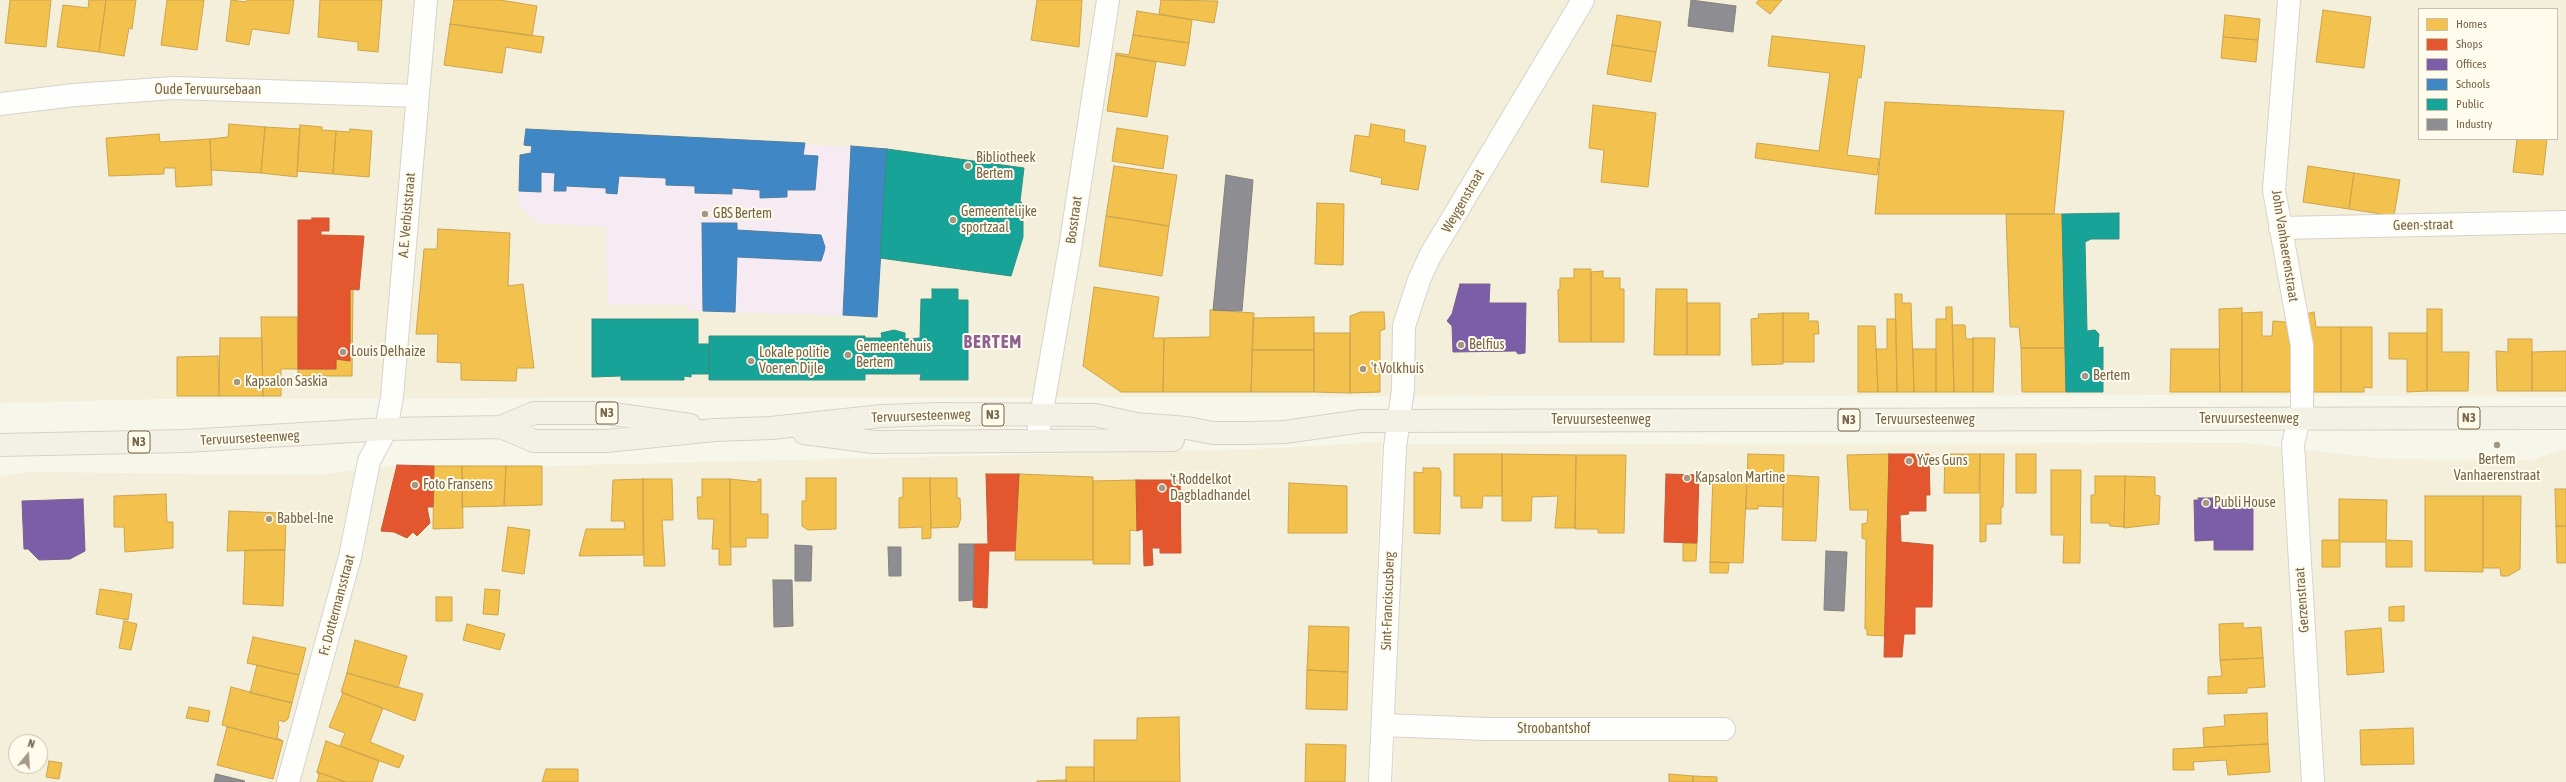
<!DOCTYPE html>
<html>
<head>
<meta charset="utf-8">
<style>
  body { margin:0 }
  #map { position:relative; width:2566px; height:782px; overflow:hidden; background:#f7f6eb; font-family:"Asap Condensed",sans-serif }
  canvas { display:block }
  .legend { position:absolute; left:2418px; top:8px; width:140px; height:132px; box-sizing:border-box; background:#fffced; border:1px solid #c9c0ab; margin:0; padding:5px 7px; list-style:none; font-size:12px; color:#786549 }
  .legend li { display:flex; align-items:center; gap:8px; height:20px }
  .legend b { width:20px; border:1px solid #c9c0ab }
  .north { position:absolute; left:8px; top:734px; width:40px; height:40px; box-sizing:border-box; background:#fffced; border:1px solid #c9c0ab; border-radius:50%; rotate:18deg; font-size:11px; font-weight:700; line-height:16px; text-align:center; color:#786549 }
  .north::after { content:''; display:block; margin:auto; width:14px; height:18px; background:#a49882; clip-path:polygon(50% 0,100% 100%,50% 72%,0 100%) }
</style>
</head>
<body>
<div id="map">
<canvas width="2566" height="782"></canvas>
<ul class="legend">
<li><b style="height:11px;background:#f2c14e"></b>Homes</li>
<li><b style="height:11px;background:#e4572e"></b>Shops</li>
<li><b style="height:11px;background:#7b5ea7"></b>Offices</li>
<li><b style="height:11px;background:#3f88c5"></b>Schools</li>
<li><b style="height:11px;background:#17a398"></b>Public</li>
<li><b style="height:11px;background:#8d8d92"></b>Industry</li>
</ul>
<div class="north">N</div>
</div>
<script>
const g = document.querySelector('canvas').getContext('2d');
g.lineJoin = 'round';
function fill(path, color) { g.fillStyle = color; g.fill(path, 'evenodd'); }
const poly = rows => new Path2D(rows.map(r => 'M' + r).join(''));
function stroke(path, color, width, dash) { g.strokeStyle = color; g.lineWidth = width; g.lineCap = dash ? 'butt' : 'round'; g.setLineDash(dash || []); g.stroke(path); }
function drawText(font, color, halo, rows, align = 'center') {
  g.font = font + ' "Asap Condensed",sans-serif'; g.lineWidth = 4; g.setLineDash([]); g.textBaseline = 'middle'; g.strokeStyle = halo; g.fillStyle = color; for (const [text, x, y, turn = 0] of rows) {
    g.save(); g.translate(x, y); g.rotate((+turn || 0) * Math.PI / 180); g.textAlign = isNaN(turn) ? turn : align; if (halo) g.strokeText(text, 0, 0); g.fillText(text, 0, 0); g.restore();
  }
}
fill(poly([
  [0,0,2566,0,2566,397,2168,395,159,399,0,403],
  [2419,9,2557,9,2557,139,2419,139],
  [1382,442,1368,782,0,782,0,476,28,472,315,475,397,465,542,466,1257,449],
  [16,742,40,742,40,766,16,766],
  [2245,443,2386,459,2530,460,2566,449,2566,782,1393,782,1406,444]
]), '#f3efdb');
fill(poly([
  [526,129,887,149,877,317,688,311,688,305,608,304,605,227,537,223,518,204,520,155,531,153,532,149,532,146,524,145]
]), '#f7ebf3');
const homes = poly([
  [10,0,51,0,46,47,5,43,10,0],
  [89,0,106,0,99,52,57,47,63,5,88,8,89,0],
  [106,0,136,0,132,29,129,28,124,56,99,52,106,0],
  [167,0,204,0,197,50,161,45,167,0],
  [231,0,246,2,247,0,294,0,289,34,252,29,249,45,226,41,231,0],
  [320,0,382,0,378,52,358,50,358,42,318,37,320,0],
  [454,0,500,0,537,6,532,36,450,24,454,0],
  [1037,0,1082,0,1079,47,1031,40,1037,0],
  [1161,0,1218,1,1214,23,1159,14,1161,0],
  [1759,0,1782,0,1770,14,1756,3,1759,0],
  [2323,10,2371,17,2364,68,2316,62,2323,10],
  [1137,11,1192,20,1189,43,1133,35,1137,11],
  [1617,15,1661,22,1656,52,1612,45,1617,15],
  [2225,15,2260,19,2258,40,2223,37,2225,15],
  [450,24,544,37,541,53,506,47,502,73,444,65,450,24],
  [1133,35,1189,43,1185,66,1116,55,1116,53,1129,55,1133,35],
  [1772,36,1865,46,1861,78,1858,77,1847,155,1879,159,1877,175,1755,158,1757,143,1819,151,1830,73,1768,66,1772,36],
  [2223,37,2258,40,2256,62,2221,58,2223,37],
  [1612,45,1656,52,1651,82,1607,74,1612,45],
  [1116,55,1156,62,1147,117,1107,111,1116,55],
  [1885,102,2064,111,2054,214,1875,214,1885,102],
  [1593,105,1656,113,1648,187,1601,182,1604,150,1589,148,1593,105],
  [229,124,265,127,261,173,211,170,210,139,228,137,229,124],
  [1371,124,1405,130,1404,142,1426,146,1418,190,1381,184,1382,178,1350,171,1355,135,1369,137,1371,124],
  [300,125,322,127,322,130,336,131,333,174,297,171,300,125],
  [265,127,300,129,297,177,261,173,265,127],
  [1117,128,1168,136,1163,169,1112,161,1117,128],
  [350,129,372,131,369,177,333,174,336,131,350,132,350,129],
  [159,134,160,142,210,139,212,185,176,187,175,168,164,168,164,174,109,176,106,138,159,134],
  [2517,139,2547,139,2543,175,2513,172,2517,139],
  [1114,166,1177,175,1169,226,1106,216,1114,166],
  [2308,166,2354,173,2349,209,2303,202,2308,166],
  [2354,173,2400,180,2394,216,2349,209,2354,173],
  [1317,203,1344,204,1343,265,1315,264,1317,203],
  [2006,214,2062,214,2065,348,2021,348,2019,327,2010,327,2006,214],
  [1106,216,1169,226,1162,276,1099,266,1106,216],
  [438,229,510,233,508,286,523,284,534,368,517,368,516,381,461,380,461,363,437,362,438,334,416,334,424,249,437,249,438,229],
  [1574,269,1591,269,1591,342,1559,342,1558,290,1560,289,1560,278,1574,278,1574,269],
  [1603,271,1603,278,1620,278,1620,289,1624,289,1624,342,1591,342,1591,272,1603,271],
  [1094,287,1159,297,1153,338,1164,338,1163,392,1121,392,1083,366,1094,287],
  [350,289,353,290,352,376,298,376,298,369,336,369,336,359,350,361,350,289],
  [1656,289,1687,289,1687,355,1654,355,1656,289],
  [1895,294,1902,294,1902,303,1911,303,1914,392,1897,392,1895,294],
  [1687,303,1720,303,1720,355,1687,355,1687,303],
  [1946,307,1952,307,1954,392,1936,392,1936,319,1946,319,1946,307],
  [2242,308,2242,392,2220,392,2219,309,2242,308],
  [2427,309,2442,309,2442,352,2469,352,2468,391,2427,391,2427,309],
  [1210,310,1254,313,1251,392,1163,392,1164,338,1210,337,1210,310],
  [1361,312,1384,312,1385,329,1380,331,1380,392,1350,393,1350,316,1361,312],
  [2262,312,2262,336,2272,336,2273,321,2286,322,2291,350,2291,392,2242,392,2242,313,2262,312],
  [2314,312,2316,327,2341,327,2341,392,2313,392,2306,314,2314,312],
  [1783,313,1809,313,1808,321,1818,321,1819,334,1814,334,1814,362,1783,362,1783,313],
  [1783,313,1783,364,1752,365,1751,319,1759,318,1758,314,1783,313],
  [261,317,297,317,298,369,281,369,281,396,263,396,261,317],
  [1314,317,1314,350,1252,350,1253,318,1314,317],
  [1887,319,1896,319,1897,392,1878,392,1876,349,1887,349,1887,319],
  [1952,325,1965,325,1966,339,1973,339,1973,392,1954,392,1952,325],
  [1858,326,1875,326,1878,392,1858,392,1858,326],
  [2341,327,2372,327,2372,388,2364,387,2364,392,2341,392,2341,327],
  [1314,333,1350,333,1350,393,1314,392,1314,333],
  [2389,333,2427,333,2427,391,2407,392,2407,359,2389,359,2389,333],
  [220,338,262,338,263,396,219,396,220,338],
  [1973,338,1995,338,1993,392,1973,392,1973,338],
  [2508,339,2532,339,2532,391,2497,391,2496,351,2508,352,2508,339],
  [2021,348,2065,348,2066,392,2022,392,2021,348],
  [1913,349,1936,349,1936,392,1914,392,1913,349],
  [2171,349,2219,349,2220,392,2170,392,2171,349],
  [1252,350,1314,350,1314,392,1251,392,1252,350],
  [2566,351,2566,391,2532,391,2532,352,2566,351],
  [218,356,219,396,177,396,177,357,218,356],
  [1454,454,1502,454,1502,496,1483,496,1482,508,1461,508,1461,496,1454,496,1454,454],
  [1502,454,1576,455,1575,528,1555,528,1558,496,1532,497,1531,521,1502,521,1502,454],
  [1748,454,1784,455,1783,507,1758,506,1758,509,1746,509,1748,454],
  [1889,454,1885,636,1867,635,1867,629,1865,629,1866,539,1862,538,1862,524,1867,523,1868,510,1850,510,1847,455,1889,454],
  [1945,454,1980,454,1979,493,1944,493,1945,454],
  [1980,454,2004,454,2003,507,2001,507,2001,524,1986,524,1986,541,1980,542,1980,454],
  [2016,454,2036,454,2036,493,2016,493,2016,454],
  [1576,455,1626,455,1624,533,1598,533,1598,529,1575,529,1576,455],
  [434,466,462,466,463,528,433,529,434,466],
  [462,466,506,466,504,506,462,507,462,466],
  [506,466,542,466,542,505,504,506,506,466],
  [1423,468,1439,468,1441,472,1440,534,1414,533,1414,472,1423,473,1423,468],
  [2051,470,2081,470,2080,563,2063,563,2064,535,2051,535,2051,470],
  [1019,474,1093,477,1093,560,1015,560,1019,474],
  [1784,475,1819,477,1816,541,1782,540,1784,475],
  [1713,476,1747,476,1743,563,1710,562,1713,476],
  [2095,476,2125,476,2124,527,2110,526,2109,523,2091,523,2091,495,2095,495,2095,476],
  [2125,476,2155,477,2155,495,2160,496,2159,524,2124,528,2125,476],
  [806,478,836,478,836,529,808,530,802,526,802,501,806,501,806,478],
  [903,478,930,478,931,538,922,539,922,527,899,528,899,498,903,497,903,478],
  [930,478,957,478,957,498,960,498,961,518,958,527,931,528,930,478],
  [643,479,672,479,673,520,662,520,665,566,644,566,643,479],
  [643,479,643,555,579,556,586,529,625,529,624,521,611,521,613,480,643,479],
  [702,479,730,479,731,565,719,565,719,549,712,549,714,519,698,519,697,497,702,497,702,479],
  [730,479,758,482,758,479,761,479,761,514,768,514,768,538,746,538,746,547,730,547,730,479],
  [1136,480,1137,531,1130,530,1130,564,1093,564,1093,481,1136,480],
  [1289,483,1347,486,1347,533,1288,533,1289,483],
  [2555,489,2566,489,2566,526,2556,526,2555,489],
  [166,494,167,522,173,522,173,548,125,552,124,527,114,527,114,496,166,494],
  [2425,496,2483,496,2483,572,2425,571,2425,496],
  [2483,496,2521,496,2520,569,2508,576,2501,576,2500,568,2483,568,2483,496],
  [2339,499,2387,500,2386,540,2412,541,2412,567,2386,567,2386,542,2340,542,2340,567,2322,567,2322,540,2339,540,2339,499],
  [229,511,280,513,286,519,285,550,227,551,229,511],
  [2556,526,2566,526,2566,563,2557,563,2556,526],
  [508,527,530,530,524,574,502,571,508,527],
  [1683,543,1697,543,1696,561,1683,561,1683,543],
  [245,550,285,550,283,606,243,604,245,550],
  [1710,562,1729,563,1728,573,1710,573,1710,562],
  [100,589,132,594,128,620,96,614,100,589],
  [485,589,500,590,498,615,483,614,485,589],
  [436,597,452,597,452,621,436,621,436,597],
  [2404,606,2404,621,2389,621,2389,607,2404,606],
  [124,621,137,624,131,650,119,648,124,621],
  [2243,623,2243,628,2261,627,2263,658,2220,660,2219,624,2243,623],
  [467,624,505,634,500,650,463,640,467,624],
  [1309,626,1349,627,1348,672,1307,670,1309,626],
  [2381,628,2384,672,2347,675,2345,631,2381,628],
  [253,637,306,648,299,675,247,663,253,637],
  [355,640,407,656,398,688,347,673,355,640],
  [2263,658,2265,687,2247,688,2247,693,2208,694,2208,677,2222,676,2220,660,2263,658],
  [257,665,299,675,292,703,250,693,257,665],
  [1307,670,1348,672,1347,710,1306,709,1307,670],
  [347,673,423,694,415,721,341,692,347,673],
  [231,687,292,703,288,719,284,722,279,720,278,724,279,727,277,738,283,741,222,725,231,687],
  [343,693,383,708,370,742,404,756,399,768,340,746,345,733,329,727,343,693],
  [189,707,210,711,208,722,186,718,189,707],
  [2267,713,2268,744,2204,747,2203,728,2225,726,2224,715,2267,713],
  [1179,717,1180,782,1094,782,1094,740,1137,740,1137,718,1179,717],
  [227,727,283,741,273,779,217,765,227,727],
  [2413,728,2414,764,2361,765,2360,730,2413,728],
  [326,741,379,761,372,782,346,782,317,772,326,741],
  [1306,744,1346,745,1345,782,1305,782,1306,744],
  [2268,744,2270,772,2228,775,2226,760,2193,762,2194,770,2173,770,2173,749,2268,744],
  [49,761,62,763,59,779,46,777,49,761],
  [1066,767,1094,767,1094,782,1066,782,1066,767],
  [546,769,578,769,578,782,542,782,546,769],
  [317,772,346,782,317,782,319,775,317,772],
  [1669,774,1693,776,1693,782,1669,782,1669,774],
  [1693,776,1717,777,1717,782,1693,782,1693,776],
  [1066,780,1066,782,1037,782,1037,781,1066,780]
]);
fill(homes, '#f2c14e');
stroke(homes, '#cda54c', 1);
const shops = poly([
  [312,218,329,218,329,231,321,231,321,235,364,236,359,290,350,289,350,361,336,359,336,369,298,369,298,220,312,220,312,218],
  [1889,454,1929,454,1930,495,1926,495,1926,511,1908,511,1909,514,1900,515,1901,542,1933,545,1932,607,1915,607,1915,634,1904,634,1902,657,1884,657,1889,454],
  [397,465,434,466,433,507,427,507,430,523,417,536,413,532,407,538,394,532,381,531,397,465],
  [986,474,1019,474,1015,551,989,551,987,608,973,607,974,544,988,544,986,474],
  [1666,474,1699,475,1697,543,1664,542,1666,474],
  [1136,480,1180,480,1181,553,1160,553,1160,548,1152,548,1153,565,1144,566,1143,529,1137,531,1136,480]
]);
fill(shops, '#e4572e');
stroke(shops, '#c45b36', 1);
const offices = poly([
  [1460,284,1490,284,1489,303,1526,303,1525,353,1518,354,1516,351,1453,352,1452,326,1447,321,1452,314,1460,284],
  [2198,498,2213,498,2212,500,2216,500,2216,506,2253,506,2253,550,2214,550,2214,540,2195,541,2194,500,2199,500,2198,498],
  [83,499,85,551,70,559,39,560,28,549,24,549,22,501,83,499]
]);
fill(offices, '#7b5ea7');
stroke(offices, '#7a608b', 1);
const schools = poly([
  [526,129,805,143,803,155,818,156,815,190,787,190,787,197,760,198,760,190,732,188,732,194,695,193,695,186,666,185,666,178,619,176,617,194,606,193,606,188,566,186,566,191,554,191,555,173,541,172,541,192,519,191,520,155,531,153,532,146,524,145,526,129],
  [851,146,887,149,877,317,843,315,851,146],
  [702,223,737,223,737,230,821,235,825,247,824,252,821,261,737,257,735,312,703,311,702,223]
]);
fill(schools, '#3f88c5');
stroke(schools, '#507ea0', 1);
const public = poly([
  [887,149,1024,168,1020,201,1023,204,1023,237,1011,276,880,258,887,149],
  [2119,213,2119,239,2091,239,2085,242,2087,331,2095,330,2099,334,2098,348,2103,347,2103,392,2066,392,2062,214,2119,213],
  [932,289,958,289,958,300,968,300,968,380,920,380,921,374,865,374,865,380,709,380,709,336,865,336,865,338,882,338,881,333,894,330,905,333,905,339,920,338,921,299,932,299,932,289],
  [592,319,698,319,698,344,709,344,709,374,691,374,691,377,684,376,684,380,621,380,621,376,592,377,592,319]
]);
fill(public, '#17a398');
stroke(public, '#349080', 1);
const industry = poly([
  [1691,0,1736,6,1733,32,1688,26,1691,0],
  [1226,175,1253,180,1242,311,1213,310,1226,175],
  [959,544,974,544,973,600,959,601,959,544],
  [795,545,812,546,811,581,795,581,795,545],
  [888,547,901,547,901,576,889,576,888,547],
  [1826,551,1847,552,1844,611,1824,610,1826,551],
  [773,580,792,580,793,626,774,627,773,580],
  [216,774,245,781,244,782,214,782,216,774]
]);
fill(industry, '#8d8d92');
stroke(industry, '#87817c', 1);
const minor = poly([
  [2289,0,2274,190,2302,346,2302,407,2293,444,2294,461,2313,782],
  [0,104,74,95,174,88,418,96],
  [2280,228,2566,222],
  [1383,725,1487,729,1724,729],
  [288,782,350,557,369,461,386,429,392,397,426,0],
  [1380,782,1395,447,1403,389,1404,326,1419,280,1430,256,1583,0]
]);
const tertiary = poly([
  [1037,440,1070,248,1108,0]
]);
const primary = poly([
  [501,427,534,441,606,441,715,430,771,428,882,416,941,414,1095,415,1136,424,1187,428,1213,433,1249,433,1285,432,1362,421,2566,418],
  [804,433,873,442,1173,440],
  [0,445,185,441,386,429,501,427,534,413,606,413,690,425]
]);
stroke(minor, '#d7d3c9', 24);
stroke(tertiary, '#d7d3c9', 24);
stroke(primary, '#d6d1c6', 24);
stroke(minor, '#fefefc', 22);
stroke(tertiary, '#fefefc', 22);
stroke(primary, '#f3f1e5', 22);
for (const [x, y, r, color] of [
  [968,166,4,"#a49882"],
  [705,214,4,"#a49882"],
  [953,220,4,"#a49882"],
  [1461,345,4,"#a49882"],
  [343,352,4,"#a49882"],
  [848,355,4,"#a49882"],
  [751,361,4,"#a49882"],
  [1363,369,4,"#a49882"],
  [2085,376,4,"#a49882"],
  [237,382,4,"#a49882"],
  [2497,445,4,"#a49882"],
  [1909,461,4,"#a49882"],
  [1687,478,4,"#a49882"],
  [415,485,4,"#a49882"],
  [1162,488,4,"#a49882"],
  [2206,503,4,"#a49882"],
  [269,519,4,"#a49882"]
]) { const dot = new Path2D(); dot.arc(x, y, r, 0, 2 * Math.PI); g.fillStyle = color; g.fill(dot); stroke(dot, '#fffced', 1.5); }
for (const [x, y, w] of [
  [607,413,22],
  [993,415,22],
  [2469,418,22],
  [1849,420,22],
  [139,442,22]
]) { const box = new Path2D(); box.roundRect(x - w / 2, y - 11, w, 22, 3); g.fillStyle = '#fffced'; g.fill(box); stroke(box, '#786549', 1); }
drawText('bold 13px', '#786549', null, [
  ["N3",607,413],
  ["N3",993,415],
  ["N3",2469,418],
  ["N3",1849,420],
  ["N3",139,442]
]);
drawText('14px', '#786549', '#fffced', [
  ["Oude Tervuursebaan",208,90],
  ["Weygenstraat",1463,201,-60],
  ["A.E. Verbiststraat",407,215,-85],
  ["Bosstraat",1074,220,-82],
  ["Geen-straat",2423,225,-1],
  ["John Vanhaerenstraat",2285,246,81],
  ["Tervuursesteenweg",921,416,-2],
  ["Tervuursesteenweg",2249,419],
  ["Tervuursesteenweg",1601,420],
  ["Tervuursesteenweg",1925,420],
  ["Tervuursesteenweg",250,438,-3],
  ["Gerzenstraat",2302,600,-94],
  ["Sint-Franciscusberg",1388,601,-88],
  ["Fr. Dottermansstraat",337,605,-75],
  ["Stroobantshof",1554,729]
]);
drawText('14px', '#786549', '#fffced', [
  ["Bibliotheek",976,158],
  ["Bertem",976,174],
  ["Gemeentelijke",961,212],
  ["sportzaal",961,228],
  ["GBS Bertem",713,214],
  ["Belfius",1469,345],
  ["Gemeentehuis",856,347],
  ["Bertem",856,363],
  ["Louis Delhaize",351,352],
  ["Lokale politie",759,353],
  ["Voer en Dijle",759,369],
  ["'t Volkhuis",1371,369],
  ["Bertem",2093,376],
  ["Kapsalon Saskia",245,382],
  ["Bertem",2497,460,"center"],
  ["Vanhaerenstraat",2497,476,"center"],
  ["Yves Guns",1917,461],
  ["Kapsalon Martine",1695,478],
  ["'t Roddelkot",1170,480],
  ["Dagbladhandel",1170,496],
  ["Foto Fransens",423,485],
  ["Publi House",2214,503],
  ["Babbel-Ine",277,519]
], 'left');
g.letterSpacing = '1px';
drawText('bold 18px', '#906095', '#fffced', [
  ["BERTEM",993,342]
]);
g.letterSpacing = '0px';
</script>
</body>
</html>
